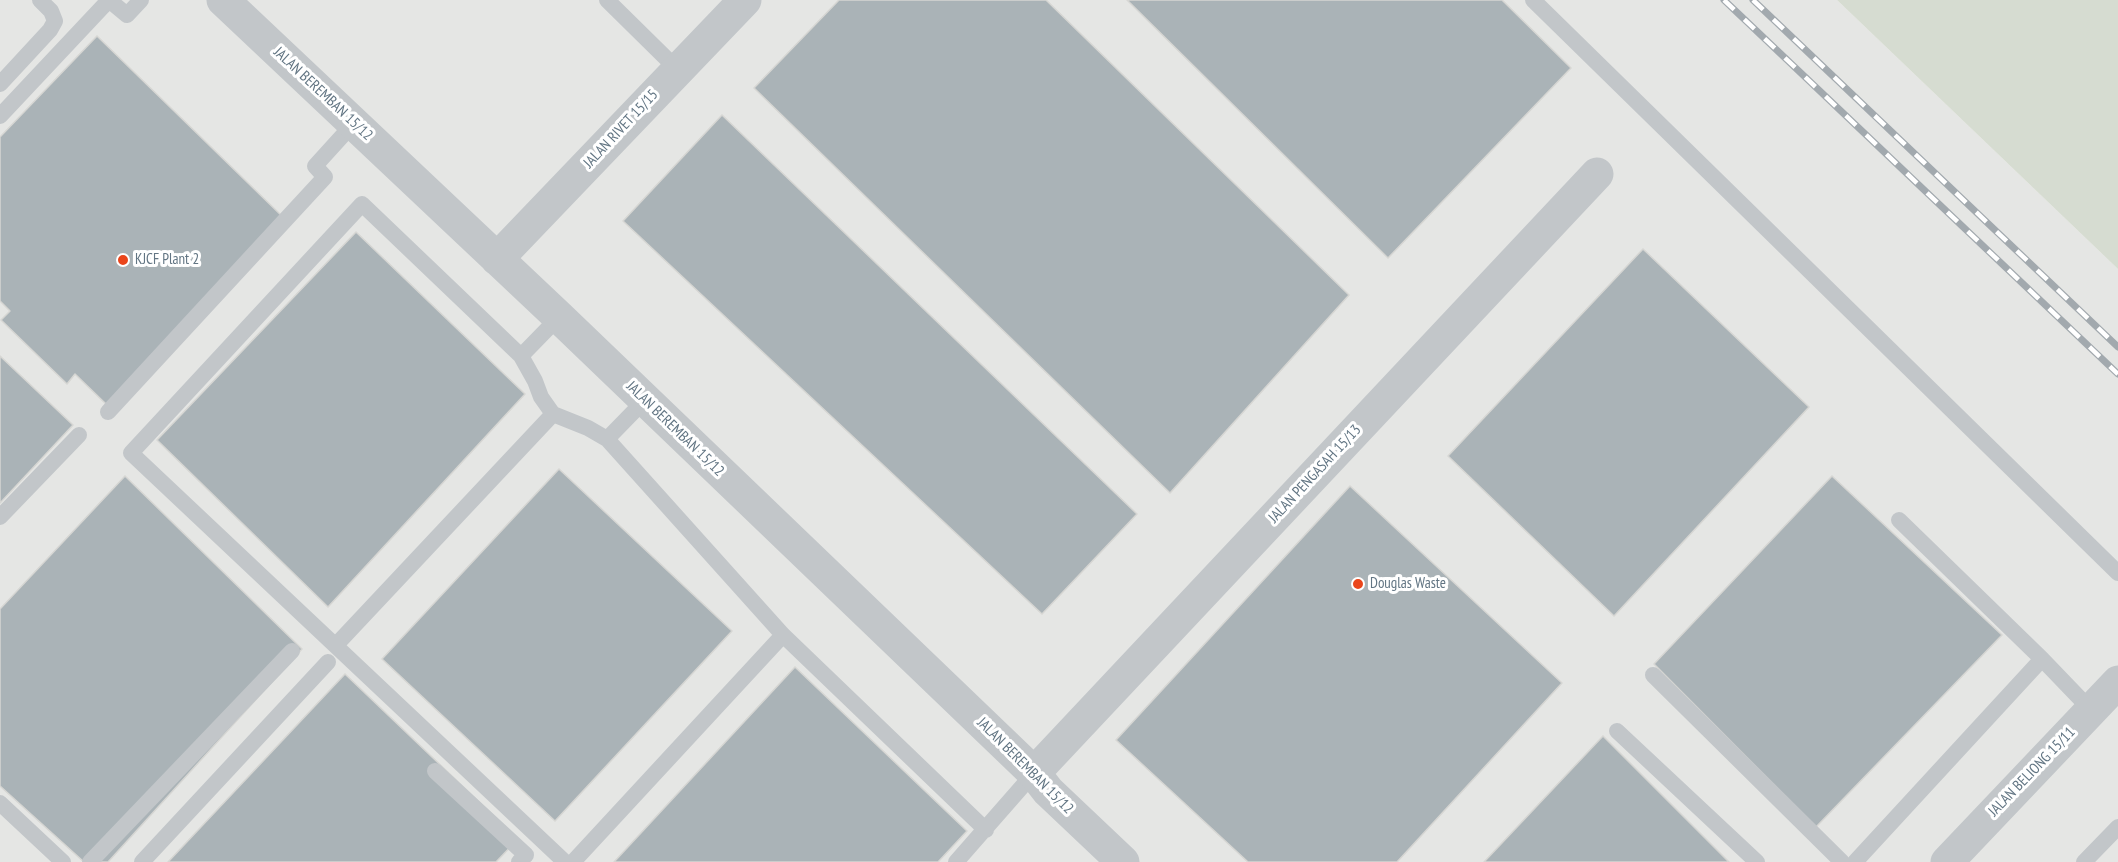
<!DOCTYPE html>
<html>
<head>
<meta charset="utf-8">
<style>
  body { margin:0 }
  canvas { display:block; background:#f5f5f0 }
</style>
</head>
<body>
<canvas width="2118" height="862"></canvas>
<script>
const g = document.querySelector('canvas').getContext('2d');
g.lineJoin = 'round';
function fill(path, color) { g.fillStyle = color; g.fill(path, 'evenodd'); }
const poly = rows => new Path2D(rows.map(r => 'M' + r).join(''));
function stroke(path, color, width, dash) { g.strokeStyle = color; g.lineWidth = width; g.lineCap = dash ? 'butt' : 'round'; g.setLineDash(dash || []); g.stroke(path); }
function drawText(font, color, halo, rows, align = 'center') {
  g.font = font + ' "PT Sans Narrow",sans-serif'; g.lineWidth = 6; g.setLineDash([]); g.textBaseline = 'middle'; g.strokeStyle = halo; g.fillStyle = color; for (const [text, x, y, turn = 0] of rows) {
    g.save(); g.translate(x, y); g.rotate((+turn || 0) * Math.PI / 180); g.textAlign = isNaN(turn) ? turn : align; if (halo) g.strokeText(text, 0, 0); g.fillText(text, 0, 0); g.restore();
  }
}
fill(poly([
  [0,0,1837,0,2118,269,2118,862,0,862]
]), '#e5e6e4');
fill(poly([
  [1837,0,2118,0,2118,269]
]), '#d6dcd1');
const building = poly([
  [839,0,1046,0,1349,295,1170,493,754,88,839,0],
  [1127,0,1502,0,1571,68,1388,258,1127,0],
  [97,36,285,219,106,404,75,374,67,384,1,320,10,311,0,301,0,137,97,36],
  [722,115,1137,514,1042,614,623,221,722,115],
  [356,232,525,394,328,607,157,440,356,232],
  [1643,249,1809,407,1614,616,1448,456,1643,249],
  [0,356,73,425,0,503,0,356],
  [559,469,732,631,555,821,382,659,559,469],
  [125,476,302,649,108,862,84,862,0,786,0,609,125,476],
  [1832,476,2002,635,1816,827,1654,664,1832,476],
  [1350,486,1562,683,1397,862,1248,862,1116,740,1350,486],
  [795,667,967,831,938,862,614,862,795,667],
  [345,674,518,839,496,862,168,862,345,674],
  [1603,736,1729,862,1484,862,1603,736]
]);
fill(building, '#aab3b7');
stroke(building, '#d6d6d3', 1.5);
stroke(poly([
  [109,0,127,15,141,0],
  [607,0,677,69],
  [1533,0,2118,573],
  [0,84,50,30,55,21,51,11,40,0],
  [0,116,109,0],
  [521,356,559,317],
  [108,412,325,177,315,166,354,123],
  [607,439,645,400],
  [0,517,79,435],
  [1899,520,2042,659],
  [336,645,553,414],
  [1653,675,1842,862],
  [1617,731,1757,862],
  [435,771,526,855,519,862],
  [0,803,63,862],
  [90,862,292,651],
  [142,862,328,662],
  [565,862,131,453,362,204,521,356,535,381,541,397,553,414,588,428,607,439,783,635,986,830],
  [573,862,783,635],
  [956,862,1034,773],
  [1855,862,2042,659,2091,710],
  [2084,862,2118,827]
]), '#c2c6c9', 16);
stroke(poly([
  [223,0,559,317,1034,773,1048,791,1123,862],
  [497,259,745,0],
  [1034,773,1597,174],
  [1947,862,2118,682]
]), '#c2c6c9', 33);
const rail = poly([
  [1724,0,2118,374],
  [1753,0,2118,347]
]);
stroke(rail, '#a2a9ae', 7);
stroke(rail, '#fff', 4.5, [14]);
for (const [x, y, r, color] of [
  [123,260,6,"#ea451b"],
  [1358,584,6,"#ea451b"]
]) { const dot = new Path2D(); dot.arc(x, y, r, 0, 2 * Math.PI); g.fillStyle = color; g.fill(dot); stroke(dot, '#fff', 2); }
drawText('15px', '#627583', '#fff', [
  ["JALAN BEREMBAN 15/12",323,94,43],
  ["JALAN RIVET 15/15",621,129,-47],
  ["JALAN BEREMBAN 15/12",675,429,44],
  ["JALAN PENGASAH 15/13",1315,474,-47],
  ["JALAN BEREMBAN 15/12",1025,766,45],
  ["JALAN BELIONG 15/11",2032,772,-46]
]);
drawText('15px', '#627583', '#fff', [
  ["KJCF Plant 2",135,260],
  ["Douglas Waste",1370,584]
], 'left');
</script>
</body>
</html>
